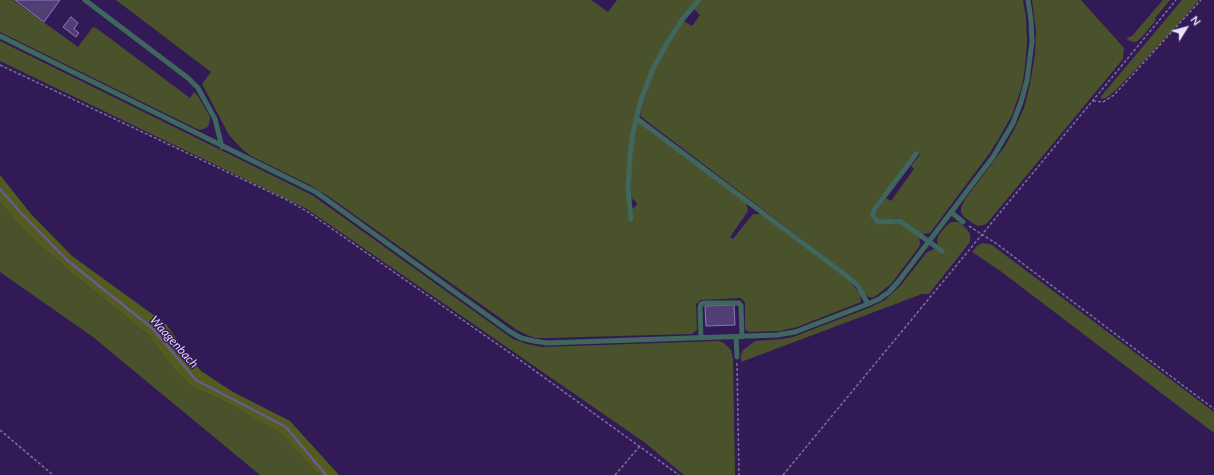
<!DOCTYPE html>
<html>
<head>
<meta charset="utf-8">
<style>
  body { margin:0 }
  #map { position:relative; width:1214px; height:475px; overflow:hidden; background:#321a56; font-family:Lato,sans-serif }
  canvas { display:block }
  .north { position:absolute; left:1166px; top:8px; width:40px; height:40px; -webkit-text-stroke:3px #321a56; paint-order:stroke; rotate:53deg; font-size:11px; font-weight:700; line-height:16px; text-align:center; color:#eae4fb }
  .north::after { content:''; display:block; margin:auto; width:14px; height:18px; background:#eae4fb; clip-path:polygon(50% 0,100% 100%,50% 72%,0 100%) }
</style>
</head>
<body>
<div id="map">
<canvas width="1214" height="475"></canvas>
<div class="north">N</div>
</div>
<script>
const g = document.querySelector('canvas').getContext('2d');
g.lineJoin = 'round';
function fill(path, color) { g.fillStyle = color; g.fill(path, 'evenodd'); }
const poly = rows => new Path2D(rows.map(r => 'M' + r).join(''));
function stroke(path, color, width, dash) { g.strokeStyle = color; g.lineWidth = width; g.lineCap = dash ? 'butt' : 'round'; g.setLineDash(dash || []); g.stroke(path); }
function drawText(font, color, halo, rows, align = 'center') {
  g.font = font + ' Lato,sans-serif'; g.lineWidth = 3; g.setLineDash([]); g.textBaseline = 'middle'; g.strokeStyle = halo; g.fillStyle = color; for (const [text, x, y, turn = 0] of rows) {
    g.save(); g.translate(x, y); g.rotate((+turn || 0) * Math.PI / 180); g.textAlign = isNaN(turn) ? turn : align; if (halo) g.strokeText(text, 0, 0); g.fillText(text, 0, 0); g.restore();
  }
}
fill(poly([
  [0,0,13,0,78,47,93,27,96,28,190,98,194,92,198,96,210,117,210,120,208,127,201,130,195,128,0,32],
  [116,0,591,0,608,12,617,0,697,0,675,28,665,44,650,72,640,101,632,127,628,156,627,188,629,220,632,220,632,209,637,205,636,201,633,200,631,196,630,178,634,141,637,123,639,122,658,135,746,202,748,211,730,237,733,239,753,214,762,214,848,279,860,294,861,302,797,327,780,331,749,332,746,330,745,328,745,303,741,298,701,300,696,304,697,330,692,334,546,338,535,338,525,334,517,330,328,196,310,185,251,156,242,149,229,135,202,84,211,72],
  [702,0,1023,0,1026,17,1027,42,1025,67,1022,86,1012,115,998,140,989,154,930,233,922,234,899,218,879,220,876,218,875,213,886,198,891,201,914,169,911,166,920,155,916,152,873,208,871,215,872,219,876,223,900,223,919,237,920,243,919,247,891,284,877,295,872,298,867,296,852,277,640,116,643,101,653,74,664,52,684,21,692,26,700,15,694,9],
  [1032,0,1081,0,1124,48,1123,59,988,222,984,225,978,226,971,222,963,216,961,212,961,208,964,201,1005,146,1014,130,1024,108,1030,84,1035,54,1036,30],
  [1163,0,1170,0,1155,18,1156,20,1142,37,1136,42,1130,41,1126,38,1132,36],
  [1182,0,1199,0,1174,29,1116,90,1106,98,1101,99,1101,96,1103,94],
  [0,41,312,195,513,339,527,344,542,347,719,341,724,343,731,350,733,359,735,475,684,475,644,442,307,209,0,61],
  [0,202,24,231,75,276,148,335,174,369,191,386,225,402,283,434,319,475,260,475,93,337,0,272],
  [951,222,958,222,966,228,970,234,970,242,929,294,922,294,741,362,741,355,743,350,755,341,782,339,793,337,871,307,885,300,901,285,927,252,939,247,937,243,938,236,947,225],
  [983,243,992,245,1214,412,1214,433,999,270,972,252,977,246]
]), '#4a522b');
fill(poly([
  [0,175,31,214,72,256,166,324,189,357,201,371,233,392,290,421,339,475,319,475,282,434,225,402,191,386,174,369,148,335,75,276,24,231,0,202]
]), '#525c1e');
stroke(poly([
  [0,189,20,212,68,261,152,328,196,380,286,427,326,475]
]), '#6b5a90', 2.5);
const building = poly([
  [15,0,60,0,44,22,15,0],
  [71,17,78,23,74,29,79,33,76,37,63,27,71,17],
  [734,305,735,325,706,326,705,306,734,305]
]);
fill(building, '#503f73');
stroke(building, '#8e78bd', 1);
stroke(poly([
  [0,65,289,201,308,212,520,360,679,475],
  [1093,101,1103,102,1114,95,1201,0],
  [969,226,997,244,1214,409],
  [737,363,739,475],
  [0,430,53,475],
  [615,475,640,446],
  [783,475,1176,0]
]), '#7f6f9b', 1.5, [3, 2]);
stroke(poly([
  [85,0,188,78,198,88,215,119,222,147],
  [0,36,316,192,509,331,521,338,534,341,547,343,777,335,795,332,868,304,879,299,889,292,898,282,993,157,1013,123,1021,102,1027,80,1032,42,1031,20,1028,0],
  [636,118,847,276,858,286,868,304],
  [916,154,874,210,873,216,878,222,900,221,942,251],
  [951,212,963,222],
  [631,219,628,188,630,157,633,132,641,100,653,69,666,45,682,20,699,0],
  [736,337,737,357],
  [701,338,700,308,701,304,704,303,739,303,741,306,742,337]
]), '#40675e', 5);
drawText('italic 12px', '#dcd3f4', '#321a56', [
  ["Waagenbach",174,342,48]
]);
</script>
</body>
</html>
